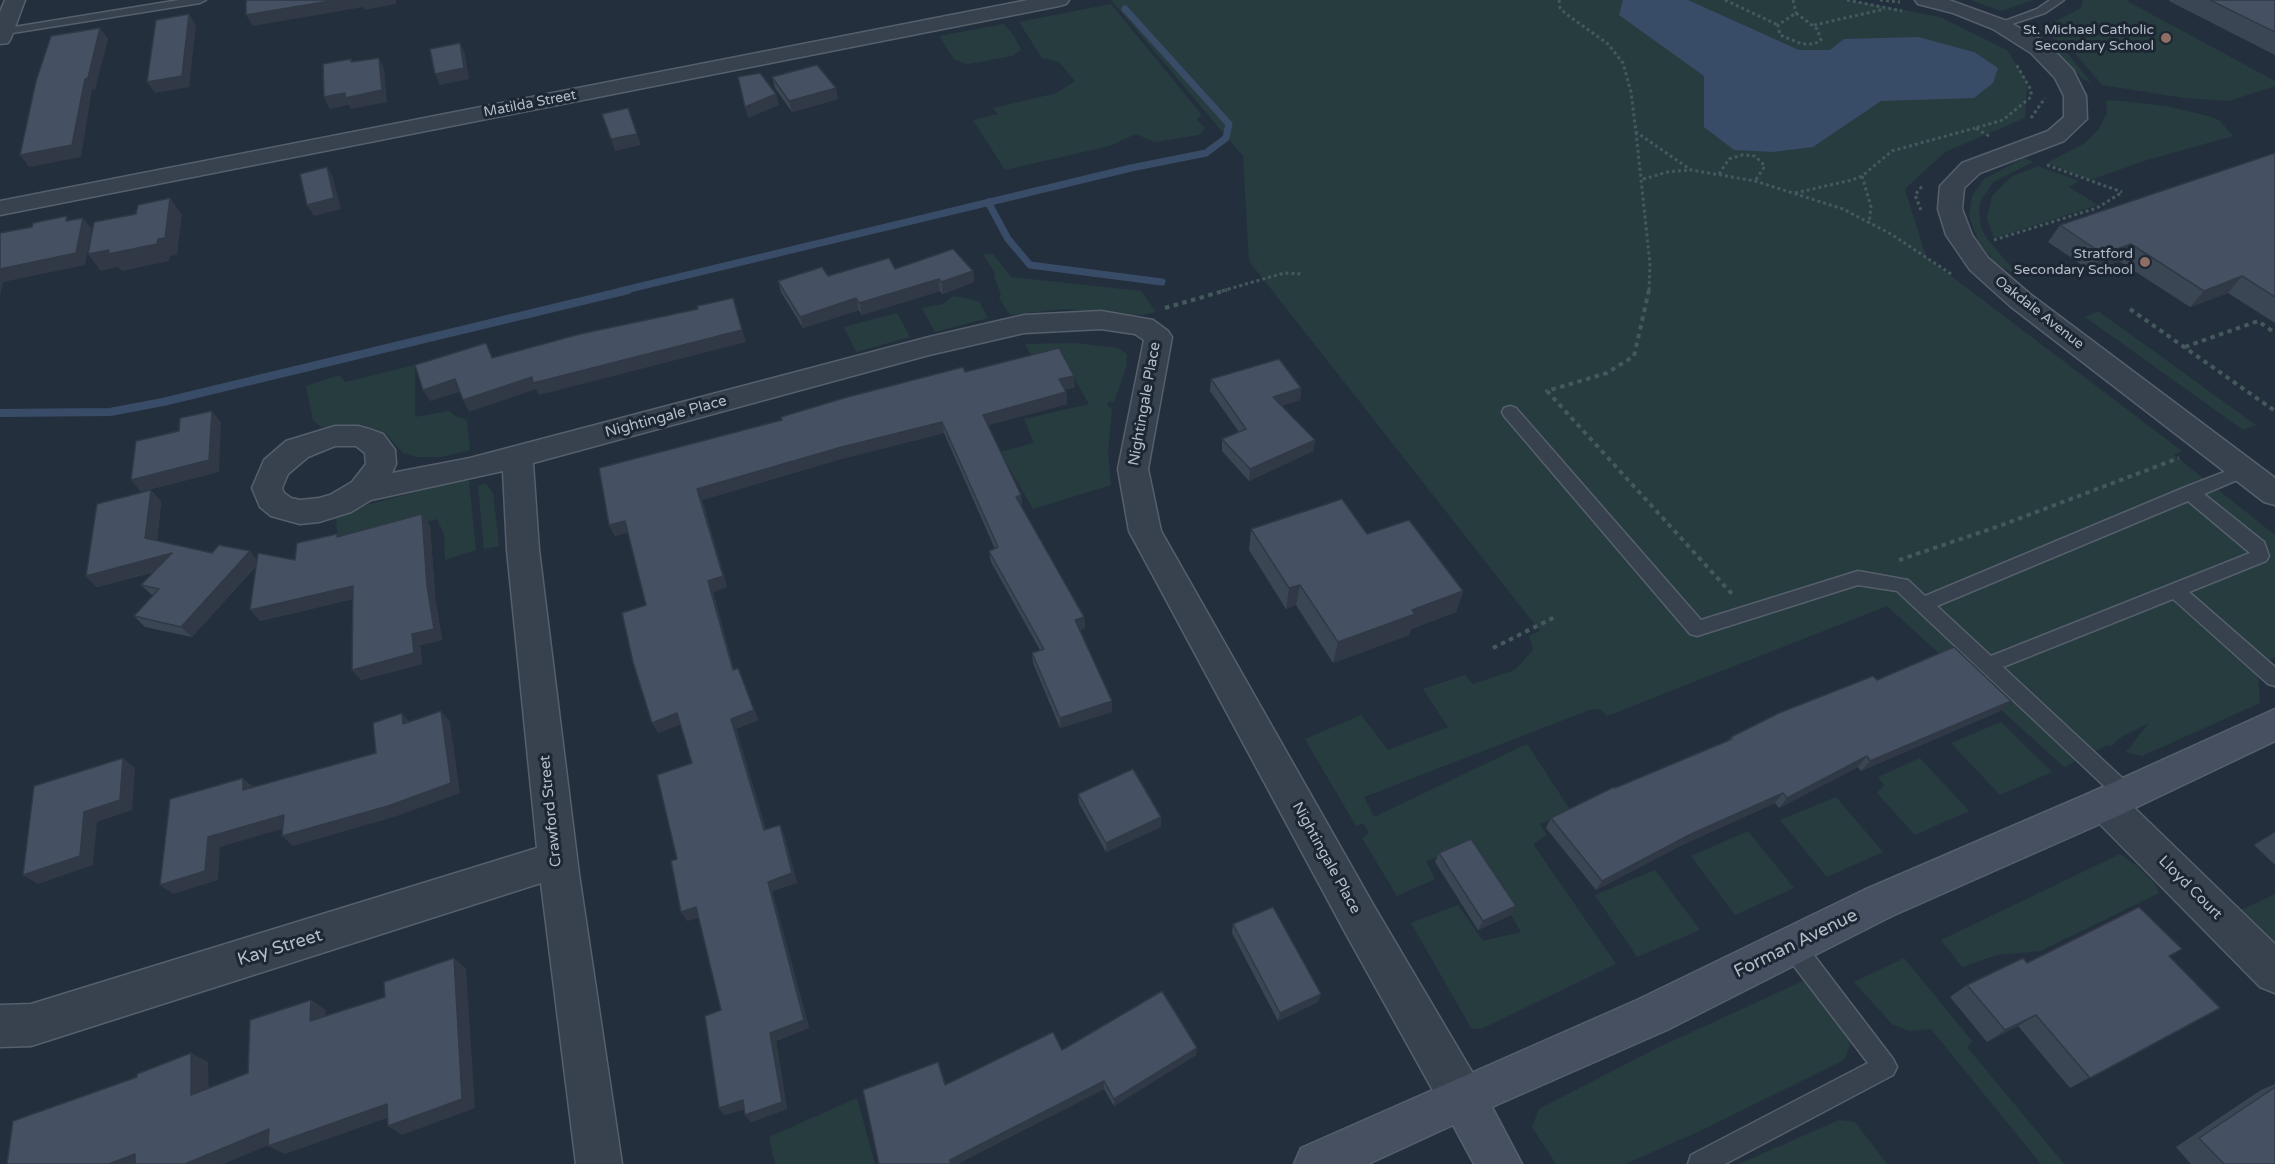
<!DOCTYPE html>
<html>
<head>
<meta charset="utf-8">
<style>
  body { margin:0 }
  canvas { display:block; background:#242f3e }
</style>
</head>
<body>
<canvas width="2275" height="1164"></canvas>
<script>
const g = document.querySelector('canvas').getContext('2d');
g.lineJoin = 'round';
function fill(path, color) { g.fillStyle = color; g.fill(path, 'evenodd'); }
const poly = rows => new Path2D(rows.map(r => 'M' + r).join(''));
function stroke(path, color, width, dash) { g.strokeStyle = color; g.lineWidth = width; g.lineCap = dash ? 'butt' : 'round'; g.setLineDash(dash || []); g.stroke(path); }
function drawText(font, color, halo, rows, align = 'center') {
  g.font = font + ' "Varela Round",sans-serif'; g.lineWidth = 6; g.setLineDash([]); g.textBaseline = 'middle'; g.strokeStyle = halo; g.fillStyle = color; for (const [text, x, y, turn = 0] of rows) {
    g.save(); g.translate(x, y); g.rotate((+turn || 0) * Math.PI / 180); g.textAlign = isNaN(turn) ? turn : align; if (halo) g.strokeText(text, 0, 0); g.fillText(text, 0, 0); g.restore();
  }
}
fill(poly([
  [1111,0,1850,0,1940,17,2007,50,2027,81,2025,118,1945,152,1905,189,1926,257,2182,451,2174,455,2275,535,2275,657,2251,670,2258,677,2260,703,2142,756,2126,752,2149,723,2121,737,2112,746,2107,745,2064,767,1887,606,1607,716,1601,710,1592,709,1364,797,1374,817,1527,744,1571,811,1540,824,1547,835,1533,844,1616,964,1481,1029,1471,1028,1411,923,1458,905,1483,941,1521,932,1471,846,1426,861,1435,879,1397,896,1362,838,1369,833,1363,823,1356,826,1305,739,1361,715,1388,750,1448,727,1423,689,1465,675,1473,684,1515,670,1533,650,1529,636,1540,631,1249,261,1243,156],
  [1971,0,2033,0,2001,11],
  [2083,0,2130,0,2127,1,2275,81,2275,86,2229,101,2184,98,2102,85,2075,53,2040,29,2081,8],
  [1111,4,1201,114,1197,120,1205,128,1199,135,1154,142,1136,134,1109,146,1005,170,973,120,998,114,993,108,1057,93,1075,81,1059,62,1042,58,1019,22],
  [1004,24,1014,36,1021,50,1012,56,974,63,967,64,954,59,939,36],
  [2021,24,2068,54,2092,84,2082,78,2054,49,2028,32],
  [2111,100,2166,106,2208,116,2219,120,2233,136,2147,160,2090,180,2047,163,2085,143,2099,129,2107,113,2106,101],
  [2024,158,2033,162,1993,182,1981,200,1979,209,1981,228,1987,239,2020,277,1995,263,1979,243,1969,216,1972,196,1984,179],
  [2038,166,2079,181,2069,187,2098,205,1994,238,1987,219,1992,196,2011,177],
  [983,254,993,254,1011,277,1141,291,1156,312,1142,315,1128,315,1065,309,1010,315,999,298,1001,294,994,276,995,273],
  [953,296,979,301,988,318,935,332,922,308,943,304],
  [2098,311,2256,425,2243,430,2085,317],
  [897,313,910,337,856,352,844,327],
  [1075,343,1118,348,1127,354,1126,367,1114,402,1107,402,1108,407,1112,408,1108,452,1111,485,1033,509,1000,452,1034,443,1024,419,1089,404,1063,359,1065,355,1033,358,1025,344],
  [415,365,415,417,449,411,455,416,467,420,470,450,441,457,416,457,403,453,385,433,369,427,321,427,313,420,306,386,339,375,345,382],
  [460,480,469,481,476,550,445,560,444,534,437,519,338,545,336,518,352,509],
  [485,483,493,493,499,546,484,549,478,486],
  [2001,722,2052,772,2000,795,1951,743],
  [1920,758,1969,811,1915,835,1877,793,1884,785,1878,777],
  [1836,797,1883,852,1827,877,1780,820],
  [1748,831,1794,888,1735,915,1691,856],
  [2120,854,2138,867,2155,884,2159,893,2041,951,1997,955,1962,967,1941,940],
  [1655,870,1700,930,1637,957,1595,895],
  [2275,894,2275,942,2241,910],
  [1904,958,1972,1041,1967,1047,2064,1164,2041,1164,1931,1029,1909,1031,1892,1024,1854,982],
  [1803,981,1810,982,1849,1031,1850,1046,1844,1060,1700,1131,1625,1164,1556,1164,1532,1127,1539,1109,1657,1048],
  [857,1098,875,1164,775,1164,769,1137],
  [1839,1120,1855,1122,1887,1164,1739,1164]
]), '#263c3f');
fill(poly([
  [1623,0,1688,0,1799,50,1830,50,1844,39,1918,37,1974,52,1998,68,1993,83,1974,98,1881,101,1813,147,1773,152,1734,150,1704,127,1704,76,1619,15]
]), '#394c67');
stroke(poly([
  [988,202,1008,239,1030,265,1162,282],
  [621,291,1131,168,1206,153,1226,138,1229,124,1125,9]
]), '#394c67', 7);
stroke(poly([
  [0,413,110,412,163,402,628,290]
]), '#394c67', 8);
const lane = poly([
  [179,0,206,0,200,3,0,35,2,29,179,0],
  [2050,0,2064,0,2045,13,2000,28,1994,25,2037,9,2050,0],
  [1510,406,1516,408,1701,620,1858,571,1908,580,1925,596,2183,488,2237,467,2249,467,2251,471,2249,475,2204,494,2264,542,2269,556,2266,561,2189,592,2275,667,2275,686,2268,684,2173,599,2003,667,2133,788,2136,794,2133,800,2126,803,2119,800,1897,591,1858,585,1697,636,1690,634,1504,416,1502,412,1504,408,1510,406],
  [2188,501,2250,553,1991,656,1937,606,2188,501],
  [1792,934,1800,937,1893,1059,1897,1067,1893,1075,1725,1164,1688,1164,1691,1155,1868,1063,1784,953,1781,945,1784,937,1792,934]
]);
const street = poly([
  [5,0,25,0,11,38,8,43,0,44,0,12,5,0],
  [1028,0,1069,0,1066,4,1059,6,0,215,0,201,1028,0],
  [1915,0,1949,0,2007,21,2047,43,2073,70,2086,96,2087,119,2064,141,1980,173,1964,188,1962,209,1972,235,1988,258,2030,294,2275,478,2275,505,2264,502,2010,306,1970,270,1946,235,1938,209,1940,186,1962,163,2048,131,2064,117,2064,96,2055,78,2031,53,1993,29,1953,13,1918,4,1915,0],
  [1101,311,1153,320,1168,331,1172,337,1148,469,1161,531,1374,906,1478,1082,1484,1098,1478,1114,1462,1120,1446,1114,1346,934,1129,531,1118,469,1144,340,1135,334,1101,329,1024,333,929,355,533,463,539,550,579,874,622,1164,576,1164,541,883,31,1046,0,1047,0,1005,31,1004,537,848,507,550,503,471,371,500,351,512,319,522,300,524,271,516,260,507,252,488,264,460,286,441,335,426,358,426,369,429,383,434,395,450,396,464,392,473,470,458,929,337,1024,315,1101,311],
  [335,446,356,446,365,453,366,464,352,482,330,495,319,498,300,500,291,498,284,493,282,488,288,474,308,457,335,446],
  [2105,787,2118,792,2275,944,2275,993,2260,987,2092,816,2086,804,2092,792,2105,787]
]);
const secondary = poly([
  [2275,709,2275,741,2118,816,1892,916,1667,1030,1492,1107,1522,1164,1474,1164,1453,1125,1368,1164,1294,1164,1301,1148,1637,1000,1864,890,2092,792,2275,709]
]);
stroke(lane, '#565f6c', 3);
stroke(street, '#565f6c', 3);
stroke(secondary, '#565f6c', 3);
stroke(poly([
  [1559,0,1560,8,1565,13,1608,44,1623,63,1631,92,1636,132,1691,170,1755,181,1843,209,1891,234,1951,274],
  [1725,0,1778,25],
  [1793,0,1796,13],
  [1847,0,1902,11],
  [1880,0,1900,2],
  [1796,13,1817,29,1821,40,1814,44,1802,44,1780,35,1778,25,1796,13],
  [1814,25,1885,9],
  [2031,118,2045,98],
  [1636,132,1650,264,1649,291],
  [1989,136,1975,128,2003,120,2031,97,2031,90,2016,64],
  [2047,165,2122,192],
  [1719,174,1729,159,1742,155,1755,156,1765,166,1755,181],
  [1862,176,1871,207,1869,223],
  [1643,179,1668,172,1689,170],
  [1795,193,1852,180,1862,176,1892,151,1975,128],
  [1921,210,1915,195,1923,185],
  [1994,240,2097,208,2121,193],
  [1222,291,1284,273,1303,274]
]), '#44595c', 3, [3, 3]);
stroke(poly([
  [1649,290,1634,356,1607,373,1547,391,1732,594],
  [1165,308,1227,290],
  [2130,309,2275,411],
  [2185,347,2258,321,2275,333],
  [1899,560,2002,525,2179,458],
  [1493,648,1555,617]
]), '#44595c', 4, [4.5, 4.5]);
fill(lane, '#38414e');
fill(street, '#38414e');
fill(secondary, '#465061');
fill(poly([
  [2170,0,2275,0,2275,55,2169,1],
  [772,77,838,99,792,112,775,88],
  [2275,153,2275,323,2228,293,2190,307,2119,261,2091,271,2048,242,2060,225],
  [895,269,973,271,974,282,943,294,940,291,862,315,859,310,803,328,781,292,778,281],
  [965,372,1075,387,1065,390,1066,392,1067,404,988,425,1021,495,1022,506,1021,507,1084,617,1085,628,1080,630,1112,701,1112,712,1060,728,1033,663,1032,653,1040,650,991,562,989,551,995,549,944,433,841,459,702,500,727,587,713,592,734,670,738,668,758,720,736,729,766,830,784,835,797,883,772,891,809,1028,776,1041,787,1109,751,1122,745,1115,744,1109,725,1115,719,1108,721,1010,699,917,687,921,677,859,692,763,680,724,658,733,646,605,628,532,615,536,609,525],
  [1211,379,1301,388,1300,400,1281,406,1315,440,1313,451,1249,481,1222,451,1222,439,1239,432,1210,391],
  [151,490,161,502,157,541,212,553,257,560,295,560,339,536,430,525,435,597,442,640,420,645,422,664,361,680,352,670,353,599,260,621,257,565,192,637,145,627,134,616,153,596,141,585,154,572,97,587,86,576],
  [1251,529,1367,534,1463,591,1456,612,1411,629,1409,635,1333,663,1296,605,1286,609,1249,550],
  [1877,680,2000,711,1861,771,1858,767,1779,808,1775,803,1682,845,1596,890,1546,828,1551,818,1615,788,1728,740,1731,737],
  [1078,794,1161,827,1106,852,1079,803],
  [2275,832,2275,865,2254,845],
  [1439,853,1511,915,1478,930,1435,862],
  [1233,924,1318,1002,1278,1021,1232,933],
  [2169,957,2220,1008,2070,1088,2018,1026,1987,1042,1950,997,1967,985,2027,963],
  [1062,1050,1196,1055,1114,1106,1104,1089,957,1164,938,1062,946,1085],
  [2275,1084,2275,1164,2191,1164,2176,1147,2261,1090]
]), '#3b4654');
fill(poly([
  [336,0,396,0,396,4,364,10,363,7,253,26,246,15],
  [189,14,196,25,189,87,155,93,147,82],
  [100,28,108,39,95,90,92,90,81,157,29,167,20,155,85,79],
  [460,43,465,54,469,79,440,85,435,74],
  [379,58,384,69,387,102,351,109,349,105,330,109,324,97,345,93],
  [836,88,838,99,792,112,789,101],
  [776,94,779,105,748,118,745,107],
  [637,134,641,145,615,151,611,139],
  [327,167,333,178,341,209,314,216,307,205],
  [170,198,182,215,177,255,170,256,169,261,122,271,118,267,101,271,88,254,158,239],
  [83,218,92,229,85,265,3,282,0,296,0,269],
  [2131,244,2119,261,2091,271,2103,254],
  [973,271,974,282,943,294,941,282],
  [2242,276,2228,293,2190,307,2204,291],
  [939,279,940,291,862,315,859,303],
  [733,298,746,342,539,395,536,389,469,412,463,400],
  [856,298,859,310,803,328,800,317],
  [1074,376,1075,387,1060,391,1059,379],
  [455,379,462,391,430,401,423,390],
  [1301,388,1300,400,1272,408,1273,397],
  [1066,392,1067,404,985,426,983,415],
  [212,411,221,422,219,472,141,492,131,480],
  [942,422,944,433,841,459,702,500,727,587,713,592,737,681,733,670,708,581,697,489,838,448],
  [1315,440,1313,451,1249,481,1250,469],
  [151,490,161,502,156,549,145,538],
  [1021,495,1022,506,1017,508,1016,497],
  [422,514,430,525,435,597,442,640,420,645,422,664,361,680,352,670,427,586],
  [625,521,631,532,615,536,609,525],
  [250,551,259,562,192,637,181,627],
  [172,553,182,564,97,587,86,576],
  [1300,585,1296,605,1286,609,1289,588],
  [353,586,362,597,260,621,250,610],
  [1463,591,1456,612,1411,629,1409,635,1333,663,1338,642,1412,610],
  [1084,617,1085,628,1076,631,1075,620],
  [738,668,758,720,736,729,769,840,764,830,731,719],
  [1112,701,1112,712,1060,728,1060,718],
  [2011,701,2000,711,1861,771,1870,761],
  [441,711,450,722,460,793,397,816,293,846,282,836],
  [402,713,411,724,403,724],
  [677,713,682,724,658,733,652,723],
  [1867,756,1858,767,1779,808,1787,798],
  [123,758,135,768,132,810,97,822,93,865,38,884,23,875,84,812],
  [243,778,254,788,243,790],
  [1783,793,1775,803,1682,845,1596,890,1602,881,1689,835],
  [284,815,295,825,220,847,218,880,173,894,160,885,208,837],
  [1161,817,1161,827,1106,852,1106,843],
  [780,825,784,835,797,883,772,891,809,1028,776,1041,787,1109,751,1122,745,1115,770,1033,768,882],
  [1516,906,1511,915,1478,930,1483,921],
  [696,907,702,916,687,921,681,912],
  [454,958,466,969,475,1108,402,1135,388,1126],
  [1321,994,1318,1002,1278,1021,1280,1013],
  [311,1000,326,1010,325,1031,310,1021],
  [2036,1015,2018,1026,1987,1042,2005,1030],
  [1197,1048,1196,1055,1114,1106,1114,1099],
  [191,1053,208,1062,209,1104,191,1095],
  [1104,1081,1104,1089,957,1164,951,1164,950,1160],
  [743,1100,748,1107,725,1115,719,1108],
  [387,1104,401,1113,285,1154,268,1146],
  [269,1129,286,1138,223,1164,185,1164],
  [135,1154,150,1164,109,1164]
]), '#303945');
const building = poly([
  [246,0,336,0,246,15,246,0],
  [2210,0,2275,0,2275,32,2210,0],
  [189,14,182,76,147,82,156,20,189,14],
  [100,28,88,78,85,79,72,145,20,155,36,81,51,36,100,28],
  [460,43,464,68,435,74,430,49,460,43],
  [379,58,382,90,345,98,345,93,324,97,323,64,351,59,351,62,379,58],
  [817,65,836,88,789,101,772,77,817,65],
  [760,73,776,94,745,107,738,77,760,73],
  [628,108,637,134,611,139,602,114,628,108],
  [2275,153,2275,297,2242,276,2204,291,2131,244,2103,254,2060,225,2275,153],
  [327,167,334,198,307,205,300,174,327,167],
  [170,198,165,238,158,239,157,244,108,254,109,250,88,254,94,222,136,214,138,205,170,198],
  [67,216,66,221,83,218,76,253,0,269,0,233,32,227,33,223,67,216],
  [953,249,973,271,941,282,939,279,859,303,856,298,800,317,778,281,822,267,828,276,889,258,895,269,953,249],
  [733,298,742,330,533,383,532,377,463,400,455,379,423,390,415,365,486,343,492,358,580,334,698,309,697,306,733,298],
  [1059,348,1074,376,1059,379,1066,392,983,415,1021,495,1016,497,1084,617,1075,620,1112,701,1060,718,1032,653,1044,649,989,551,998,547,942,422,838,448,697,489,723,576,708,581,733,670,738,668,754,710,731,719,764,830,780,825,792,873,768,882,804,1020,770,1033,782,1102,745,1115,743,1100,719,1108,705,1016,721,1010,696,907,681,912,671,861,677,859,657,775,692,763,677,713,652,723,633,662,622,613,646,605,625,521,609,525,599,468,782,420,781,417,844,398,963,367,965,372,1059,348],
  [1279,359,1301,388,1273,397,1315,440,1250,469,1222,439,1246,429,1211,379,1279,359],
  [212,411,209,460,131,480,136,441,179,431,180,418,212,411],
  [151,490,145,538,212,553,219,545,250,551,181,627,134,616,159,589,141,585,172,553,86,576,97,504,151,490],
  [1342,499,1367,534,1409,520,1463,591,1412,610,1415,614,1338,642,1300,585,1289,588,1251,529,1342,499],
  [422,514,427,586,434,629,412,634,414,653,352,670,353,586,250,610,258,553,295,560,297,543,337,534,337,537,422,514],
  [1954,647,2011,701,1870,761,1867,756,1787,798,1783,793,1689,835,1602,881,1551,818,1614,787,1615,788,1732,739,1731,737,1779,713,1873,676,1877,680,1954,647],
  [441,711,451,783,388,806,282,836,284,815,208,837,205,871,160,885,170,799,243,778,243,790,376,753,373,723,402,713,403,724,441,711],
  [123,758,120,800,84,812,80,856,23,875,34,786,123,758],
  [1133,769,1161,817,1106,843,1078,794,1133,769],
  [1471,839,1516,906,1483,921,1439,853,1471,839],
  [1273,907,1321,994,1280,1013,1233,924,1273,907],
  [2139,907,2182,949,2169,956,2220,1008,2090,1078,2036,1015,2005,1030,1967,985,2023,958,2027,963,2139,907],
  [454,958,462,1099,388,1126,387,1104,268,1146,269,1129,185,1164,135,1164,135,1154,109,1164,7,1164,13,1121,137,1077,137,1074,191,1053,191,1095,248,1073,250,1020,311,1000,310,1021,385,997,384,982,454,958],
  [1162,991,1197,1048,1114,1099,1104,1081,950,1160,951,1164,879,1164,863,1090,938,1062,945,1085,1053,1032,1062,1050,1162,991],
  [2275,1087,2275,1164,2224,1164,2199,1138,2275,1087]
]);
fill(building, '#455162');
stroke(building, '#303945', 1.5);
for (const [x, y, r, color] of [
  [2166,38,6,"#8d6e63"],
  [2145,262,6,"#8d6e63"]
]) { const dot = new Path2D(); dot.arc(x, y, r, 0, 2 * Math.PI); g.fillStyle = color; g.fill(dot); stroke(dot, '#1d2633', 2); }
drawText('14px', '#b4bcc9', '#1d2633', [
  ["St. Michael Catholic",2154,30],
  ["Secondary School",2154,46],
  ["Stratford",2133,254],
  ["Secondary School",2133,270]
], 'right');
drawText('14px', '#b4bcc9', '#1d2633', [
  ["Matilda Street",530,104,-11],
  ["Oakdale Avenue",2039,313,38]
]);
drawText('15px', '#b4bcc9', '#1d2633', [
  ["Nightingale Place",1145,404,-80],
  ["Nightingale Place",666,417,-15],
  ["Crawford Street",551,811,-96],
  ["Nightingale Place",1326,858,61],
  ["Lloyd Court",2190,888,45]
]);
drawText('18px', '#b4bcc9', '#1d2633', [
  ["Forman Avenue",1796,944,-26],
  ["Kay Street",280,948,-17]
]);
</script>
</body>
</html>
